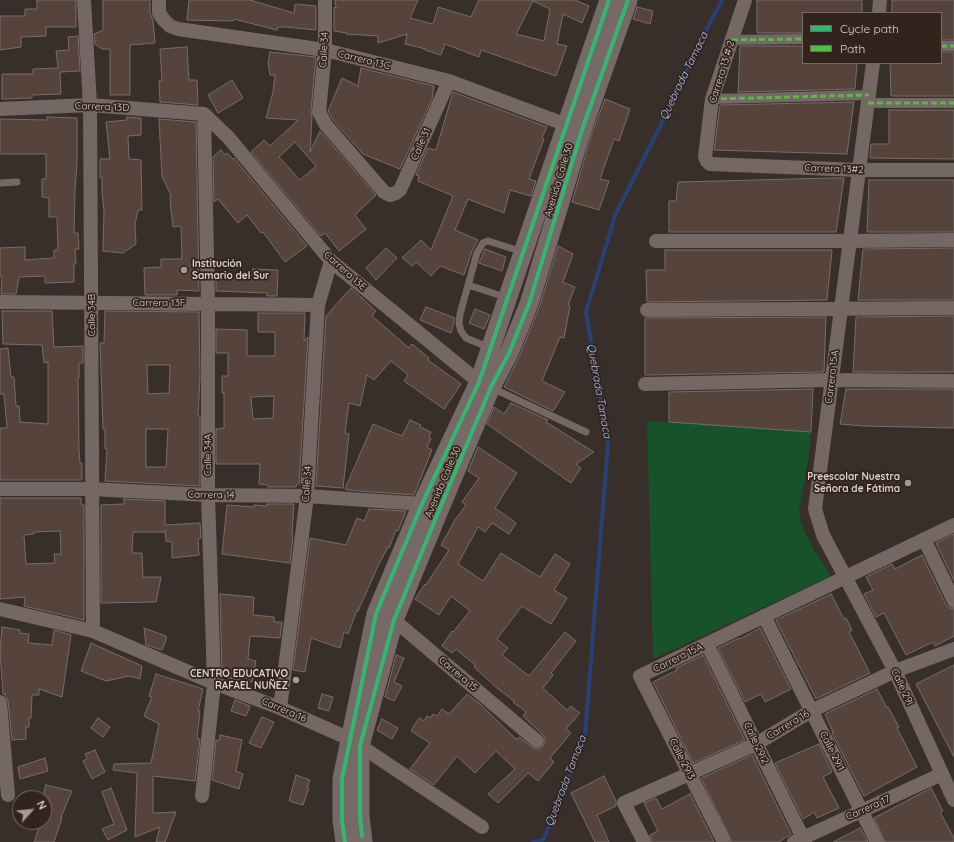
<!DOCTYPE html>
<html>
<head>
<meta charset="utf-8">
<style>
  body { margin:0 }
  #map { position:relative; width:954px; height:842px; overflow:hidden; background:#382f2b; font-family:Quicksand,sans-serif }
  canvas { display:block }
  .legend { position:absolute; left:802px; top:12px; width:140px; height:52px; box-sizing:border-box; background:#32231c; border:1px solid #776963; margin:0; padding:5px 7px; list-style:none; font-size:12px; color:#ded3ce }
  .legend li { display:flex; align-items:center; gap:8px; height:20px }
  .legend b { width:20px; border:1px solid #776963 }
  .north { position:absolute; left:12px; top:790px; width:40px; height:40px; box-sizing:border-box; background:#32231c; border:1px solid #776963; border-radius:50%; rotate:63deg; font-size:11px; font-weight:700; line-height:16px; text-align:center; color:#ded3ce }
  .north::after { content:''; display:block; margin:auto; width:14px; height:18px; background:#a49a95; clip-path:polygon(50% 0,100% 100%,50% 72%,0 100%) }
</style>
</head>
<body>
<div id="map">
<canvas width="954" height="842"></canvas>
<ul class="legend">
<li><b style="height:5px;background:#33b770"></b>Cycle path</li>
<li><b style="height:5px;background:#58b947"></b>Path</li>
</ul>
<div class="north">N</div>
</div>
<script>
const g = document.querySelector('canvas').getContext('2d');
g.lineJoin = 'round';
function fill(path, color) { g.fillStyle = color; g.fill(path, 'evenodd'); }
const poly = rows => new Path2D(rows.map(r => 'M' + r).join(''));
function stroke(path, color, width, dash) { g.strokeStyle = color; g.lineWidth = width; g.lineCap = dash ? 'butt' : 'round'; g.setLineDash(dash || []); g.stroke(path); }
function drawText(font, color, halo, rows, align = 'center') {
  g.font = font + ' Quicksand,sans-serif'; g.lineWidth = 3.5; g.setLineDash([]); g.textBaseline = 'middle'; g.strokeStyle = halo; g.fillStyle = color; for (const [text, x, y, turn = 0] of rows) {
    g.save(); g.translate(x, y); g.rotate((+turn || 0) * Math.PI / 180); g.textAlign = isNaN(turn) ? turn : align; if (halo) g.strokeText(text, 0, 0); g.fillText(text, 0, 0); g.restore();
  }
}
fill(poly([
  [647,421,811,432,809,456,799,511,801,523,807,537,814,550,831,576,653,659]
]), '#17522a');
stroke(poly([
  [533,842,543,840,560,803,585,736,608,442,586,312,616,213,659,129,697,47,722,0]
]), '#274076', 4);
const building = poly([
  [37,0,76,0,76,27,46,27,46,36,21,37,21,47,0,50,0,16,25,16,25,9,37,9,37,0],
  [103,0,150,0,150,13,153,20,155,43,130,45,130,95,110,95,110,49,102,49,95,44,94,34,103,30,103,0],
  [189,0,250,0,294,13,295,4,316,6,316,30,286,27,278,27,277,30,234,19,233,21,187,20,189,0],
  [335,0,418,0,410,18,433,24,438,7,471,17,479,0,575,0,589,6,582,23,563,14,557,44,567,46,556,76,481,50,479,57,445,44,441,55,425,50,426,49,405,44,407,34,378,43,378,36,346,34,347,33,334,31,334,7,336,8,335,0],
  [533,1,550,9,544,41,516,34,533,1],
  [757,0,862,0,862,13,803,13,803,33,757,33,757,0],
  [892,0,954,0,954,40,941,40,941,13,892,13,892,0],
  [637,7,653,11,650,24,633,19,637,7],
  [78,36,80,71,60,72,61,94,32,95,32,98,2,99,2,74,33,74,33,69,58,68,56,51,69,50,68,37,78,36],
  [740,46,803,46,803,63,857,63,855,89,738,92,740,46],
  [187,47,189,80,197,80,198,105,160,102,159,81,162,81,160,49,187,47],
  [270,52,316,57,311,111,312,117,310,152,320,131,376,195,355,215,366,229,339,251,325,233,321,236,251,152,264,140,270,146,298,120,266,118,273,92,275,75,270,75,268,63,270,52],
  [295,142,316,166,300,180,279,157,295,142],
  [941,52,954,52,954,96,891,96,890,63,941,63,941,52],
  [361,68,434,86,432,99,400,169,363,154,333,120,328,111,342,78,358,86,361,68],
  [232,80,243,98,218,113,208,95,232,80],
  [453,92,547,127,542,138,544,139,529,179,536,181,531,196,510,190,504,213,468,199,455,230,478,240,472,251,464,275,440,266,431,276,416,262,412,266,402,258,421,240,431,250,453,196,418,181,419,176,416,175,428,148,436,150,453,92],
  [605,99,630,109,619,141,614,139,600,179,609,181,599,210,572,202,592,133,605,99],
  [854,102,847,154,714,150,720,105,854,102],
  [889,110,954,110,954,159,870,158,871,144,889,144,889,110],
  [47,117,77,118,77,163,75,190,74,233,78,233,79,249,75,249,76,264,74,264,74,282,45,283,45,276,19,277,16,294,1,294,2,276,0,276,0,248,25,247,25,260,54,258,54,250,58,250,57,217,49,217,49,198,42,197,42,179,46,179,46,154,0,154,0,119,47,120,47,117],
  [127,117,141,118,141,135,128,136,129,159,141,160,142,210,138,210,135,224,136,244,123,253,103,251,104,211,102,192,102,178,100,178,100,159,110,159,106,122,127,120,127,117],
  [159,119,196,122,199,291,177,290,177,295,145,295,144,268,161,267,161,259,182,259,181,226,173,227,171,210,170,196,171,196,162,176,159,119],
  [221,150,225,155,227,153,233,159,234,158,307,246,285,262,263,232,261,233,247,215,238,223,218,199,214,202,213,157,221,150],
  [833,178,844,178,836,232,669,232,669,201,676,201,678,182,833,178],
  [869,180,954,180,954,232,867,232,869,180],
  [558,246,573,254,563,282,575,287,568,305,570,306,564,338,560,337,542,381,565,392,553,411,504,387,519,357,539,308,558,246],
  [386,248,397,258,376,280,366,268,386,248],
  [954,248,954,300,858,300,863,249,954,248],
  [485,249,506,257,502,271,479,263,485,249],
  [665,250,832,250,827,300,647,302,646,270,665,270,665,250],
  [253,269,278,270,277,296,267,296,267,293,216,291,216,275,252,275,253,269],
  [351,288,376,311,372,316,409,348,412,344,429,358,428,360,461,384,444,409,404,381,408,375,391,361,374,380,367,375,360,406,349,403,345,433,349,434,343,488,316,486,326,316,351,288],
  [426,307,455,318,451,333,420,320,426,307],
  [475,309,490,315,484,329,469,323,475,309],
  [2,311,52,311,54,347,83,346,83,363,79,363,79,378,78,378,79,448,80,463,82,463,82,480,0,480,0,428,7,428,4,394,0,394,0,349,8,348,11,377,14,377,16,406,19,406,20,422,48,424,48,362,44,363,42,345,3,344,2,311],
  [105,311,199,312,200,377,198,416,200,416,200,486,105,481,107,449,105,449,105,429,103,429,100,343,104,343,105,311],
  [147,365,170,365,169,393,148,394,147,365],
  [146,429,168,429,166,467,146,467,146,429],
  [258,313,305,313,304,341,308,337,299,484,297,484,296,487,268,487,268,485,259,484,260,464,216,464,216,429,224,428,224,393,222,393,222,376,228,376,228,353,216,353,216,329,247,330,247,356,275,356,275,332,258,332,258,313],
  [274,396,273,418,253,419,251,397,274,396],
  [954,316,954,372,853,372,856,317,954,316],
  [826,317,824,372,645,375,645,318,826,317],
  [813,389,811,432,669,422,669,392,813,389],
  [846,389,954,389,954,428,863,426,840,424,846,389],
  [511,403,548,420,546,422,594,452,576,464,581,468,571,483,487,424,494,407,504,414,511,403],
  [410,420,421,425,420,427,431,432,429,437,431,439,427,447,432,450,414,495,347,490,347,489,345,489,373,424,402,436,410,420],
  [478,447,517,473,495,508,516,523,509,534,492,523,485,532,478,527,458,564,483,581,501,553,540,577,555,554,570,564,554,590,567,598,551,624,522,606,497,639,508,648,502,655,529,676,565,632,576,641,551,673,553,675,543,688,567,710,571,706,580,713,566,729,571,733,550,758,554,762,538,781,528,773,498,803,488,794,515,769,496,751,475,773,457,756,434,785,410,769,430,743,411,731,419,718,424,721,427,716,430,718,433,714,437,716,442,709,449,714,467,694,480,704,517,740,519,737,532,747,536,749,540,749,545,743,545,739,543,735,523,716,526,712,513,702,514,701,497,688,474,667,475,665,456,649,452,653,442,646,452,631,453,632,470,611,451,596,439,615,415,599,425,584,426,585,449,550,441,545,455,520,466,505,462,502,479,478,468,471,478,447],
  [0,498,81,498,81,503,82,505,84,505,84,620,24,606,25,597,0,599,0,498],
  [60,531,61,554,54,554,55,563,26,564,24,535,34,534,34,532,60,531],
  [124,499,165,501,165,525,200,523,201,538,198,539,199,555,172,558,172,542,166,541,165,530,165,532,133,532,132,553,142,553,143,577,161,577,156,602,101,603,101,505,124,504,124,499],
  [267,504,294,504,292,535,293,535,290,563,222,554,227,505,254,507,254,505,267,506,267,504],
  [369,509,406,511,398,531,396,530,389,548,388,547,378,566,358,611,357,610,348,634,344,632,340,648,311,638,305,672,293,670,310,538,346,545,357,518,364,521,369,509],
  [954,534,954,581,936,543,954,534],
  [922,555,946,605,950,608,954,609,954,636,935,646,933,642,906,655,884,613,876,617,864,594,873,590,866,577,892,564,895,569,922,555],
  [220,594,254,597,253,615,274,617,274,622,282,622,280,638,250,636,248,659,256,661,252,682,222,677,220,594],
  [831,594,844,619,846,618,852,630,849,632,870,673,816,699,776,620,831,594],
  [2,627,20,630,20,633,29,634,28,643,52,645,54,630,71,635,62,697,39,689,39,695,32,695,31,718,29,718,29,727,26,727,26,739,12,740,8,701,5,694,3,694,0,652,2,627],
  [144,628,166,636,166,640,162,650,146,645,144,628],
  [760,628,791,689,765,702,761,694,745,702,718,648,739,638,740,639,760,628],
  [91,643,142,666,140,679,129,676,106,681,81,671,91,643],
  [396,655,404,658,394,682,402,686,394,701,385,697,396,655],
  [703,655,745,740,693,763,653,682,677,670,676,668,703,655],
  [954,665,954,757,916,684,954,665],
  [156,674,203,689,198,711,200,711,197,738,200,739,195,781,153,776,153,813,176,812,165,842,156,842,160,827,135,837,137,773,113,770,114,764,151,763,159,724,144,716,152,697,149,696,156,674],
  [877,689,887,708,888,707,899,727,897,728,917,767,864,796,832,733,833,732,825,714,877,689],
  [322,694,333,697,329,711,318,708,322,694],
  [235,700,250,706,246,716,231,711,235,700],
  [262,717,274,722,261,748,249,743,262,717],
  [98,718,110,727,103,737,91,728,98,718],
  [382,719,398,728,392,739,377,730,382,719],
  [220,735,242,740,236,771,243,774,239,789,212,780,216,740,219,741,220,735],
  [819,744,832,772,823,777,839,808,817,818,814,812,803,819,775,763,819,744],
  [95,750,105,772,92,779,83,761,87,759,85,754,95,750],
  [752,755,791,834,779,842,732,842,701,778,752,755],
  [45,758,48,771,20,779,18,767,45,758],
  [296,775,310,780,307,787,309,788,303,805,289,801,296,775],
  [604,776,616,801,616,806,597,815,609,842,595,842,571,793,604,776],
  [46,785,72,791,61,817,62,818,54,842,34,842,41,822,44,822,44,815,48,805,44,804,44,792,46,785],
  [111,788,127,830,108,840,102,829,114,824,102,792,111,788],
  [931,788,943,811,940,812,954,838,954,842,885,842,874,818,931,788],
  [690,794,714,842,652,842,650,835,658,831,644,803,656,798,662,809,690,794],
  [860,828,868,842,833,842,860,828]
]);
fill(building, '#56443c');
stroke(building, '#766d6a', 1);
stroke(poly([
  [0,183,17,182],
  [468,285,508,298],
  [490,348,466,338,461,331,459,324,460,314,477,253,483,243,488,241,523,252],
  [492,388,586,432]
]), '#746764', 7);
stroke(poly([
  [732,40,803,39],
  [941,46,954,46],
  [712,99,869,95],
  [868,103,954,103]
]), '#746764', 10);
stroke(poly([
  [84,0,90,105,93,631],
  [159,0,159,13,163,19,170,26,178,29,325,50,449,81,567,125],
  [325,0,325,50,319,112,326,125,384,192,390,195,396,193,400,190,449,81],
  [745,0,712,99,705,157,707,161,710,164,858,170,954,170],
  [879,13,880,0],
  [873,63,815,509,823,535,895,671,954,800],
  [0,109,90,105,204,114],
  [204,114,228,137,331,261,479,382,486,385],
  [656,241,849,241,954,240],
  [0,302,318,305],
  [647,310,954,308],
  [645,384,831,380,954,381],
  [0,489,91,489,208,495,307,496,422,504],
  [924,539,954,601],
  [0,609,93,631,214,683,280,708,350,739,482,827],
  [764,616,877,842],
  [386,617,394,620,537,741],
  [707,644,805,842],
  [0,702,8,795],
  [280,708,307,496,318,305,331,261],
  [202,796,214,683,208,495,208,303,204,114],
  [644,842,624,803,756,744,811,711,895,671,954,649],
  [724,842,640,676,954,525],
  [794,842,942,774]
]), '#746764', 14);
stroke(poly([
  [345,842,342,820,342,779,376,614,422,504,479,382,609,0],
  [363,842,360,816,360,746,394,620,440,508,491,387,509,353,529,304,582,130,628,0]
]), '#766966', 19);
stroke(poly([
  [732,40,803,39],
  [941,46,954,46],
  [712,99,869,95],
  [868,103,954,103]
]), '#58b947', 3, [6, 3]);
stroke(poly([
  [362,836,360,816,360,746,394,620,440,508,491,387,509,353,529,304,582,130,628,0],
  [345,842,342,820,342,779,376,614,422,504,479,382,609,0]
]), '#33b770', 4);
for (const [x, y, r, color] of [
  [184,270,4,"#a49a95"],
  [908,483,4,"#a49a95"],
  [296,680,4,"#a49a95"]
]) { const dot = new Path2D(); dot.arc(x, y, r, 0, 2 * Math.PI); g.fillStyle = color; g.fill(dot); stroke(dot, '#32231c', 1.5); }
drawText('10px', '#ded3ce', '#32231c', [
  ["Calle 34",324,50,-87],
  ["Carrera 13C",364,60,14],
  ["Carrera 13 # 2",722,72,-73],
  ["Carrera 13D",102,107,2],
  ["Calle 31",421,144,-66],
  ["Carrera 13#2",834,169,2],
  ["Avenida Calle 30",559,180,-73],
  ["Carrera 13E",345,271,42],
  ["Carrera 13F",159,303],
  ["Calle 34B",92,315,-90],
  ["Carrera 15A",832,377,-83],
  ["Calle 34A",208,455,-90],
  ["Avenida Calle 30",443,482,-67],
  ["Calle 34",307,484,-86],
  ["Carrera 14",211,495,1],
  ["Carrera 15A",678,658,-26],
  ["Carrera 15",458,674,40],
  ["Calle 29I",902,687,65],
  ["Carrera 16",284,710,23],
  ["Carrera 16",788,725,-31],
  ["Calle 29I2",756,743,64],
  ["Calle 29I1",832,751,63],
  ["Calle 29I3",682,759,63],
  ["Carrera 17",868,808,-24]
]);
drawText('bold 10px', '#ded3ce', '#32231c', [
  ["Institución",192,264,"left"],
  ["Samario del Sur",192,276,"left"],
  ["Preescolar Nuestra",900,477],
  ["Señora de Fátima",900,489],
  ["CENTRO EDUCATIVO",288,674],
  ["RAFAEL NUÑEZ",288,686]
], 'right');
drawText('italic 11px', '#a6c2f7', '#32231c', [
  ["Quebrada Tamaca",684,76,-64],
  ["Quebrada Tamaca",599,391,80],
  ["Quebrada Tamaca",566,781,-69]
]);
</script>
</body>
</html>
